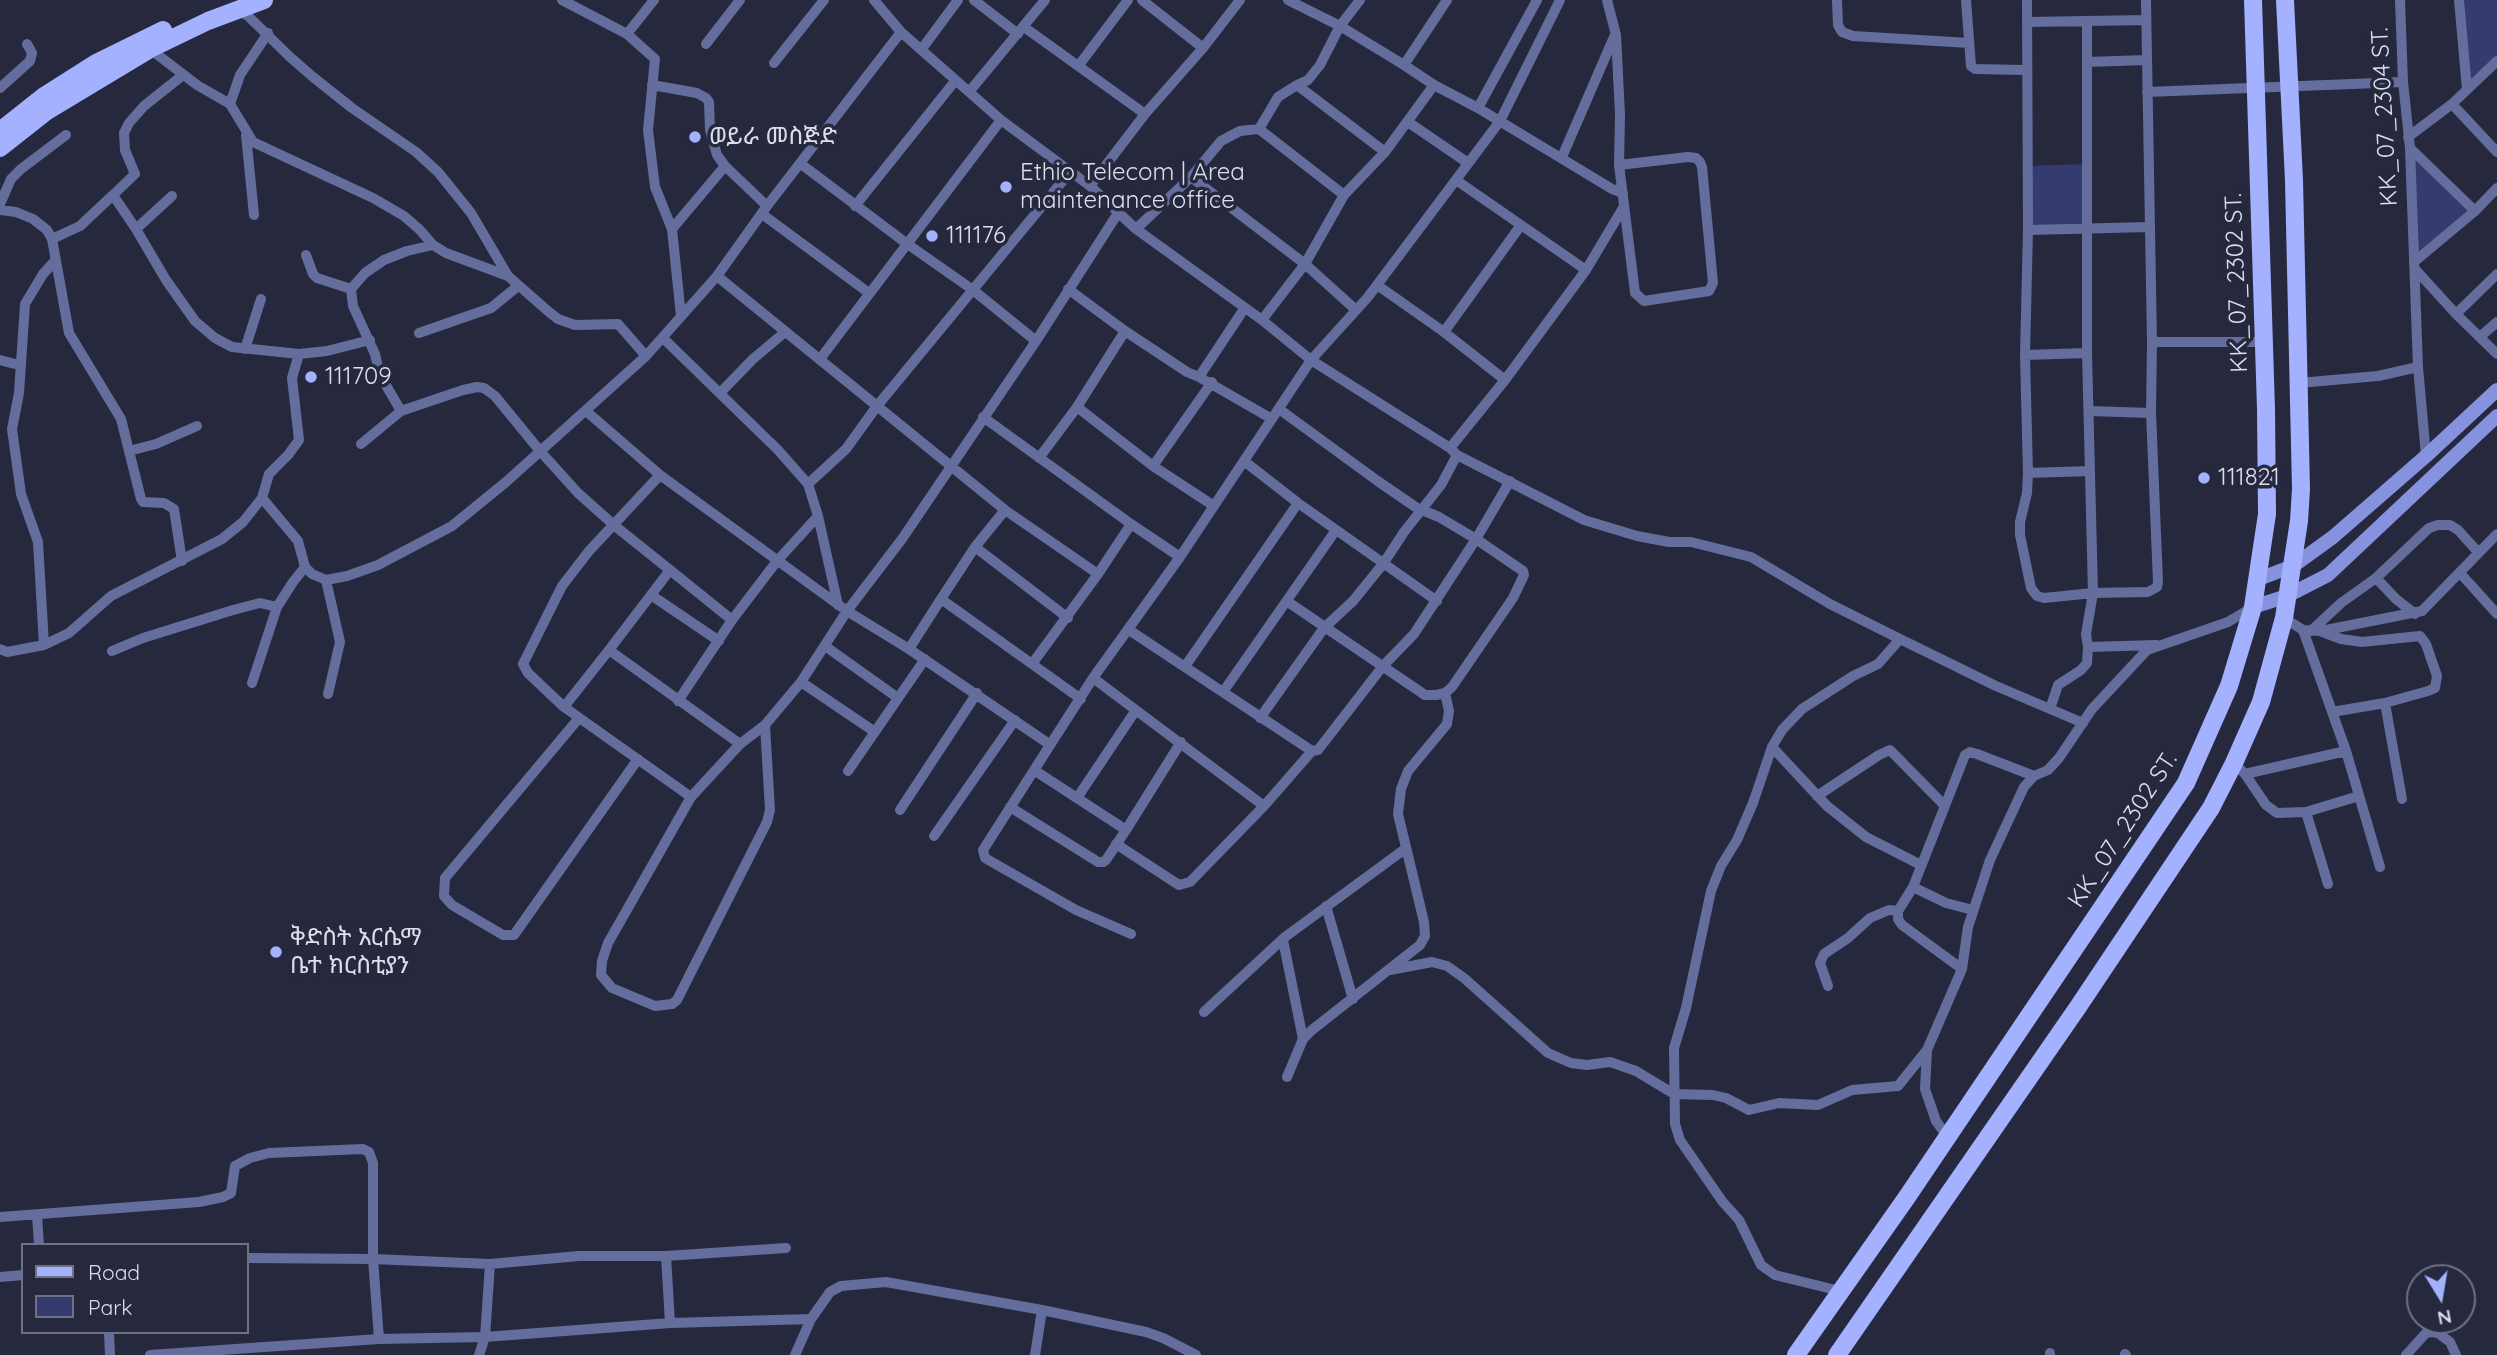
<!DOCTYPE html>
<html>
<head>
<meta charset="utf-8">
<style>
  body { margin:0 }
  #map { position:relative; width:2497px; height:1355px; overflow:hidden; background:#26293e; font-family:Quicksand,sans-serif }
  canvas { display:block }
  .legend { position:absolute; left:21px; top:1243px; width:228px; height:91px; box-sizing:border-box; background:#26293e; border:2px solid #6e7184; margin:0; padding:9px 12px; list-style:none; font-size:21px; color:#dbdeec }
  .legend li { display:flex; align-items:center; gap:14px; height:35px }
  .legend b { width:35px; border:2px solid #6e7184 }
  .north { position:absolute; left:2406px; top:1264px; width:70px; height:70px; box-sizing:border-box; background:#26293e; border:2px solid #6e7184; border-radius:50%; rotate:169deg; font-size:19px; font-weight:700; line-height:28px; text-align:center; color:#dbdeec }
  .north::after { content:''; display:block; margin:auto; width:24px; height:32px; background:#a4b1fc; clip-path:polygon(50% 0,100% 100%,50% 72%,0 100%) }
</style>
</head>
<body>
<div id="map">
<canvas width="2497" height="1355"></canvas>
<ul class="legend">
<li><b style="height:9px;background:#a3b1ff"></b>Road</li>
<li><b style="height:19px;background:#353b6e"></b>Park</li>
</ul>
<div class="north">N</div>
</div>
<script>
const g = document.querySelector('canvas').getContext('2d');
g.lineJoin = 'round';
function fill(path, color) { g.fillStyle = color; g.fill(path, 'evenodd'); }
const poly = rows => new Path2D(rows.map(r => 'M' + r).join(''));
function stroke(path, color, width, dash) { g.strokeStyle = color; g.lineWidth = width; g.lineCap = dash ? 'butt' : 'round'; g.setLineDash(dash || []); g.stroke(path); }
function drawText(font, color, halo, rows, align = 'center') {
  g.font = font + ' Quicksand,"Noto Sans Ethiopic",sans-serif'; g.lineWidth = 7; g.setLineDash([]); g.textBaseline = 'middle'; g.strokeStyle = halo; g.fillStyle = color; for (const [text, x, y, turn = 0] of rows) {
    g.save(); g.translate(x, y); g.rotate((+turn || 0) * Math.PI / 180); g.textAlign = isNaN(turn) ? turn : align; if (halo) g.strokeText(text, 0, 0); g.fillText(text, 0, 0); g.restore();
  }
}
fill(poly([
  [2459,0,2497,0,2497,61,2467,89],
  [2410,148,2475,211,2414,262],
  [2088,164,2088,229,2028,230,2027,166]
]), '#353b6e');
stroke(poly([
  [562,0,627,34,655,59,648,130,655,187,672,229,681,316],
  [874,0,901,32,1001,120,1090,186,1136,229,1262,320,1311,360,1368,297,1500,121,1560,0],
  [974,0,1018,34],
  [1142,0,1203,48],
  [1288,0,1340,26,1404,65,1447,0],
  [1360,0,1340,26,1320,65,1308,80,1297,85,1385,152],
  [1607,0,1616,35,1620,115,1619,165,1635,293,1644,301,1709,291,1713,283,1702,167,1700,162,1696,158,1688,157,1619,165],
  [1837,0,1838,25,1842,32,1853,36,1969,43],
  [1966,0,1971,66,1975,69,2025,70],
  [2027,0,2028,230,2025,355,2028,473,2027,493,2020,522,2020,535,2031,588,2037,596,2044,598,2093,593,2148,592,2157,587,2158,582,2151,413,2152,342,2146,0],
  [2400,0,2403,82,2410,148,2418,367,2426,456],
  [2459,0,2467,89],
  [238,10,248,16,290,57,313,77,352,108,416,152,438,172,471,213,508,276,549,312,558,319,575,325,618,324,646,356],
  [2087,21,2087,353,2093,593,2086,634,2088,647,2156,645],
  [2027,22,2146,20],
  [1024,27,1145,114],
  [901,32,767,206,717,276,1005,510,1098,574,1131,524,1180,557,1311,360,1450,448,1457,455,1584,520,1637,536,1669,542,1691,542,1751,557,1830,604,1900,639,1996,686,2083,723],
  [627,34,654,0],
  [706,44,740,0],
  [150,49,197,85,230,104,253,142,373,198,404,216,420,230,433,245,446,253,508,276],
  [921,50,958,0],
  [2087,62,2146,60],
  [774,63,824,0],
  [1079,65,1128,0],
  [1404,65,1434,85,1478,108,1612,189,1623,193],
  [652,85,697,93,706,98,709,102,710,130,717,155,725,166,767,206],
  [0,88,30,61,32,53,27,44],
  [969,92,1045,0],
  [2147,92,2403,82],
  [230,104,240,75,268,33],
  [2452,104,2497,152],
  [1478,108,1537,0],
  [1408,122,1468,163],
  [1259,129,1278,97,1297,85],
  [246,135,254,215],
  [2408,137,2452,104,2497,61],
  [2410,148,2475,211],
  [1562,157,1614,37],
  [1191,177,1305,264,1356,310],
  [1456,180,1586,270],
  [1090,186,1145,114,1203,48,1240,0],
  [113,195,135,174,125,150,124,133,129,123,144,106,183,75],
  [0,204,11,179,21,169,66,135],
  [855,206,955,81],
  [0,210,16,212,33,219,47,230,52,239,69,333,121,419,141,499,143,502,164,503,174,509,182,561],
  [762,214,869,293],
  [136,229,172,196],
  [672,229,725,166],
  [1136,229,1191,177,1221,141,1240,131,1259,129,1344,195],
  [2028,230,2149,227],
  [52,239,80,226,113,195,136,229,166,280,195,321,215,338,232,347,299,354,327,351,370,340],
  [306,255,313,274,317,278,351,289],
  [2414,262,2475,211,2497,188],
  [2415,269,2456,314,2497,354],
  [1377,285,1444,332,1521,225],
  [1244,309,1199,377,1272,419],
  [2456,314,2497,274],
  [1262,320,1305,264,1344,195,1385,152,1434,85],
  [1125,331,1187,372,1199,377],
  [1444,332,1505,380,1586,270,1623,208],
  [419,333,491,308,518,286],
  [2481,336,2497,322],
  [663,338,778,450,808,484,818,516,838,605],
  [1036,341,1118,213],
  [2152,342,2263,342],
  [245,349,261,299],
  [2025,355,2087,353],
  [820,359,1001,120],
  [0,360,19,365],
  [2299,383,2378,376,2418,367],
  [720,393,753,359,785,332],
  [1077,407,1153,466,1214,506],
  [1279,409,1379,482,1417,508,1439,517,1476,539,1523,571,1524,575,1513,598,1452,687,1445,693,1436,695,1425,695,1288,602],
  [401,411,380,375,375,354,353,306,351,289,365,273,384,260,407,251,433,245],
  [586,411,660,475],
  [2089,411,2151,413],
  [983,417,1131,524],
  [361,444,401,411,463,390,477,387,484,388,495,396,540,451,578,493,615,526,670,570],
  [1450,448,1505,380],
  [129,451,156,444,197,426],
  [1039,458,1077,407,1125,331,1068,289],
  [1244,461,1298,503,1437,601],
  [1153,466,1212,382],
  [2028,473,2089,471],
  [808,484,846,449,877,406,1070,172],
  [262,498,298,541,305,567,312,574,326,580,347,576,378,565,452,526,506,482,646,356,717,276],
  [1005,510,975,547,941,599,1081,699],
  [975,547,1068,618],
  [2460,573,2497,614],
  [2376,578,2396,599,2415,614],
  [326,580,340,642,328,694],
  [651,595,719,641],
  [2284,618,2303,630,2346,751,2380,867],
  [732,620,670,570,609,650,740,744],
  [1129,630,1312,751],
  [2303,630,2320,631,2341,639,2362,642,2420,636,2426,644,2437,676,2435,688,2428,691,2385,703,2332,712],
  [2311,631,2341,603,2376,578,2429,528,2438,525,2450,525,2458,530,2478,552],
  [2321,631,2422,611,2497,534],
  [44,645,38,542,21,494,12,429,19,393,25,304,43,274,54,262],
  [825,646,898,698],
  [0,649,7,652,44,645,69,633,111,596,222,539,243,522,262,498,269,474,288,455,299,440,292,378,299,354],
  [909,649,1049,744],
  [112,651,143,638,233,610,260,603,277,607],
  [1032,664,1098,574],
  [1186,665,1298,503],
  [1093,678,1264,806],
  [801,682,875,732],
  [252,683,277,607,293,582,305,567],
  [1223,692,1336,530],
  [678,701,732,620,777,561,818,516],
  [2385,703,2402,799],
  [564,707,609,650],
  [2050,709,2058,685,2081,670,2087,663,2088,647],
  [579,718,445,878,444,896,452,905,503,935,514,935,638,759],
  [1260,718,1324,628,1353,601,1383,564,1404,532,1441,485,1457,455],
  [765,725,770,810,767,822,677,1000,672,1004,655,1006,612,988,601,975,602,961,608,943,691,797,740,744,765,725,801,682,847,611,902,539,1036,341,973,290,906,243,801,164],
  [1772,747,1827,806,1866,837,1921,865],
  [1034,770,1126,830],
  [2241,770,2245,774,2346,751],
  [848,771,925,659],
  [2245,774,2266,805,2277,813,2306,812,2359,796],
  [1817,796,1879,755,1890,750,1944,805],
  [691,797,564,707,528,673,523,664,562,586,589,551,660,475,847,611,909,649,941,599],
  [1077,798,1136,710],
  [1010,807,1098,862,1103,862,1106,860,1126,830,1181,742],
  [900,810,977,693],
  [2306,812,2328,884],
  [934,836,1015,720],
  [1116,844,1179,885,1190,882,1264,806,1312,751,1318,750,1383,666,1414,634,1476,539,1510,481],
  [1913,887,1946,903,1973,910],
  [1326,906,1353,999],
  [1131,934,1076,910,985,858,983,850,1093,678,1180,557],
  [1283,940,1303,1039],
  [1962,969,1902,925,1898,919,1898,911,1913,887,1965,755,1970,752,1977,754,2034,776],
  [1390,970,1432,962,1447,966,1464,978,1548,1053,1571,1063,1587,1065,1610,1062,1636,1071,1674,1094,1713,1095,1726,1098,1749,1110,1779,1103,1818,1105,1852,1090,1898,1086,1927,1050],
  [1828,986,1820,963,1824,954,1848,938,1870,918,1889,910,1898,911],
  [1204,1012,1285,937,1405,849],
  [1287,1077,1303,1039,1312,1030,1420,945,1425,936,1424,922,1398,814,1401,789,1408,771,1447,724,1449,711,1445,693],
  [1947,1136,1936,1121,1925,1089,1927,1050,1962,969,1968,927,1990,860,2024,787,2034,776,2048,770,2059,758,2092,709,2147,650,2228,622,2253,607],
  [37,1215,39,1245],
  [0,1217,199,1202,223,1197,231,1193,235,1166,250,1158,269,1153,363,1149,369,1152,373,1163,373,1259,379,1339],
  [666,1256,670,1323],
  [247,1258,373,1259,490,1264,579,1256,666,1256,786,1248],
  [0,1277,23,1275],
  [1840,1291,1775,1275,1761,1265,1739,1220,1722,1201,1680,1140,1675,1124,1674,1048,1686,1008,1711,891,1721,866,1737,840,1753,803,1772,747,1782,730,1802,709,1853,676,1878,664,1900,639],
  [109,1332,110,1355],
  [2050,1353,2050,1355],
  [2125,1354,2126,1355],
  [150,1355,379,1339,485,1337,670,1323,811,1319],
  [479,1355,485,1337,490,1264],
  [795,1355,811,1319,830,1292,841,1286,886,1282,1042,1310,1146,1332,1163,1338,1196,1355],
  [1035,1355,1042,1310],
  [2406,1355,2426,1333,2432,1332,2438,1333,2450,1342,2456,1355]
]), '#656d9d', 10);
stroke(poly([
  [2256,580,2293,566,2333,537,2426,456,2497,390],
  [2253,607,2287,596,2328,575,2497,416]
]), '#8692de', 14);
stroke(poly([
  [0,131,44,96,96,63,163,30],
  [0,148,47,111,150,49,208,21,264,0],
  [1796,1355,1907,1197,2186,783,2229,686,2253,607,2267,514,2266,409,2253,0],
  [1837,1355,2078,1007,2211,808,2234,763,2261,702,2284,618,2299,521,2301,489,2294,180,2285,0]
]), '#a3b1ff', 18);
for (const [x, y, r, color] of [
  [695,137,7,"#a4b1fc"],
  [1006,187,7,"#a4b1fc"],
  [932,236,7,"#a4b1fc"],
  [311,377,7,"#a4b1fc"],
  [2204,478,7,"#a4b1fc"],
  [276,952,7,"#a4b1fc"]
]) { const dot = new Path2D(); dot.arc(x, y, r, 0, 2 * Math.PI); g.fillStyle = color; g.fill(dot); stroke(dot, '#26293e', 2.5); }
drawText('24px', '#dbdeec', '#26293e', [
  ["KK_07_2304 ST.",2385,117,-93],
  ["KK_07_2302 ST.",2237,283,-92],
  ["KK_07_2302 ST.",2123,830,-57]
]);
drawText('24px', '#dbdeec', '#26293e', [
  ["ወይራ መስጅድ",709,137],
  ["Ethio Telecom | Area",1020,173],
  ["maintenance office",1020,201],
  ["111176",946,236],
  ["111709",325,377],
  ["111821",2218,478],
  ["ቅድስት አርሴማ",290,938],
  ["ቤተ ክርስቲያን",290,966]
], 'left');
</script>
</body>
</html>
